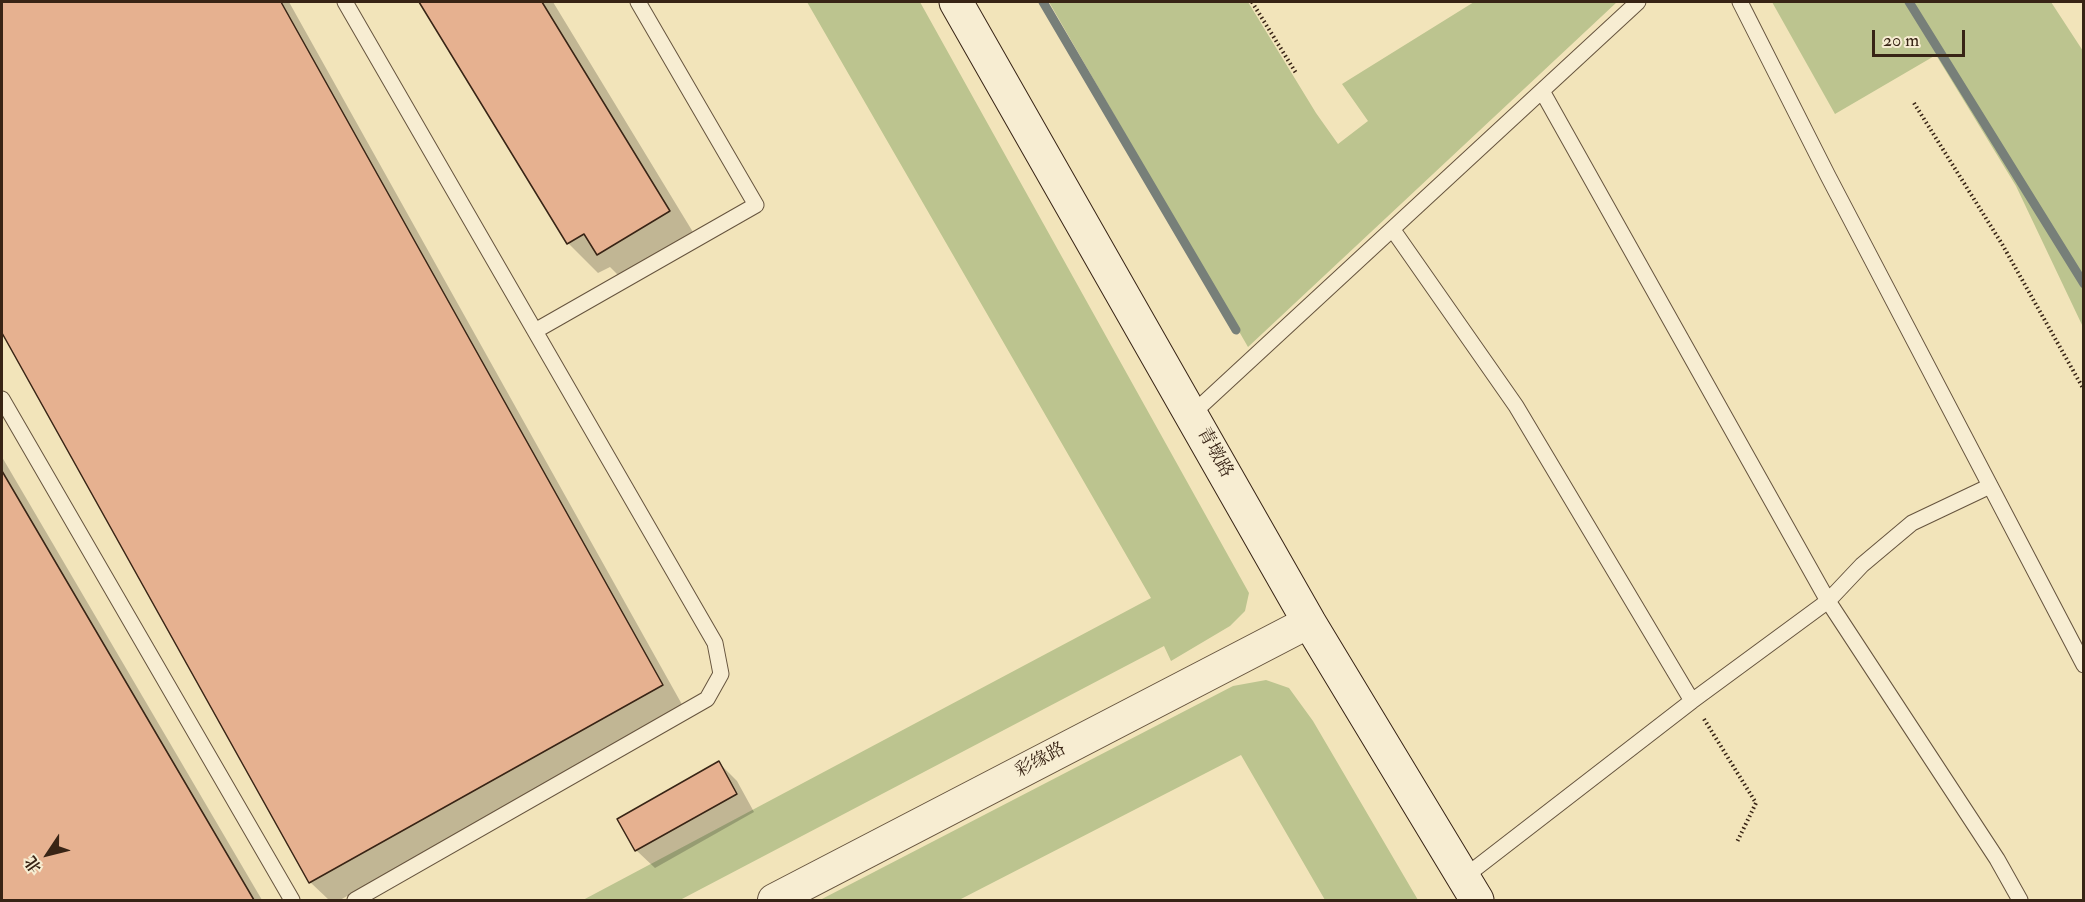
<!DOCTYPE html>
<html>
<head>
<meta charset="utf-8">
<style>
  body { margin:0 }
  #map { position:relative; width:2085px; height:902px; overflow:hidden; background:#f2e4ba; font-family:"IM FELL Double Pica","Noto Serif SC",serif }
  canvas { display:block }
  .frame { position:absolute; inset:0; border:3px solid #382415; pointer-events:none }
  .north { position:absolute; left:18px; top:824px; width:60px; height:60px; -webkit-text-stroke:4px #f7edd2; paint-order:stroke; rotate:235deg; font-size:16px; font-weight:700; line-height:24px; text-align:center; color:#382415 }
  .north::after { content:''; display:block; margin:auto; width:21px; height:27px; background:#382415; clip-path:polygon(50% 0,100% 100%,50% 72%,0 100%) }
  .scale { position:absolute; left:1872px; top:30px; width:93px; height:27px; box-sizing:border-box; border:3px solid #382415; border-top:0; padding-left:8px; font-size:18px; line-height:21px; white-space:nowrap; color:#382415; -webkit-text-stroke:4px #f7edd2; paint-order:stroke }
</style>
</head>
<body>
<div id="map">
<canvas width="2085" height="902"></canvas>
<div class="frame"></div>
<div class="north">北</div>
<div class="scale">20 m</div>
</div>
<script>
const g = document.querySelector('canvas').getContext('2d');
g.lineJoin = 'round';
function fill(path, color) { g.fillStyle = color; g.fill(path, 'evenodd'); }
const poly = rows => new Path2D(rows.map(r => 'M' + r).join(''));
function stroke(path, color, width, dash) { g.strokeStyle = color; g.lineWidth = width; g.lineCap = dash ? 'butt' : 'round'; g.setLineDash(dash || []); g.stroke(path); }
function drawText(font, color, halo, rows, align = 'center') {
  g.font = font + ' "IM FELL Double Pica","Noto Serif SC",serif'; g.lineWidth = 4.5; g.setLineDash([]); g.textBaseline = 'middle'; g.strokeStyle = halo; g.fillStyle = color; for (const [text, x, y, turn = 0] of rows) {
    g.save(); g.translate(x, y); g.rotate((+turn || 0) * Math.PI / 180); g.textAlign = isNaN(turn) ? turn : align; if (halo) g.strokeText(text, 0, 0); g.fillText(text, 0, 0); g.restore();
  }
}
fill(poly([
  [807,2,920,2,1249,593,1245,611,1230,626,1171,661,1164,646,680,900,583,900,1151,598],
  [1049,2,1248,2,1316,113,1338,144,1368,121,1342,84,1474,2,1617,2,1248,347],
  [1772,2,2051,2,2083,51,2083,327,2016,186,1936,55,1835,114],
  [1266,680,1289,688,1313,721,1418,900,1325,900,1241,755,959,900,820,900,1233,686]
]), '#bcc48f');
fill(poly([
  [2,2,289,2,684,708,340,900,329,900,310,882,2,330],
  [421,2,553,2,699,242,628,285,610,267,598,273,568,243],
  [2,457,262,900,2,900],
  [719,763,737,781,754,812,655,868,637,851,619,819]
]), '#0003');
stroke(poly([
  [1043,2,1236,330],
  [1909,2,2084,284]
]), '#777f79', 9);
const building = poly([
  [2,2,281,2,663,685,309,883,2,333,2,2],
  [419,2,542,2,670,211,597,255,584,234,567,244,419,2],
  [2,471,254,900,2,900,2,471],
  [719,761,737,794,635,851,617,819,719,761]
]);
fill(building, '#e6b190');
stroke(building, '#382415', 1.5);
const service = poly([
  [345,2,715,643,721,674,707,699,355,900],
  [1740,2,1828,176,2084,665],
  [1542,91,1828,601,1997,859,2020,900],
  [1393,230,1516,406,1692,701],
  [535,331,756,205,638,2],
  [2,399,292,900],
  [1192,414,1638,2],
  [1463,878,1692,701,1828,601,1862,565,1912,523,1990,486]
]);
const minor = poly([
  [774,900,1309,622]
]);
const secondary = poly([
  [956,2,1309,622,1477,900]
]);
stroke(service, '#66543e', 17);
stroke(minor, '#66543e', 34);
stroke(secondary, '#382415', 35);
stroke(poly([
  [1252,2,1296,73],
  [1914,103,2002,244,2084,390],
  [1704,719,1756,803,1737,842]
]), '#382415', 4, [1.5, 3]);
stroke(service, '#f7edd2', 15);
stroke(minor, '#f7edd2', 32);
stroke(secondary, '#f7edd2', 33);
drawText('18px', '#382415', '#f7edd2', [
  ["青墩路",1214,453,61],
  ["彩缘路",1041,761,-28]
]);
</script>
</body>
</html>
